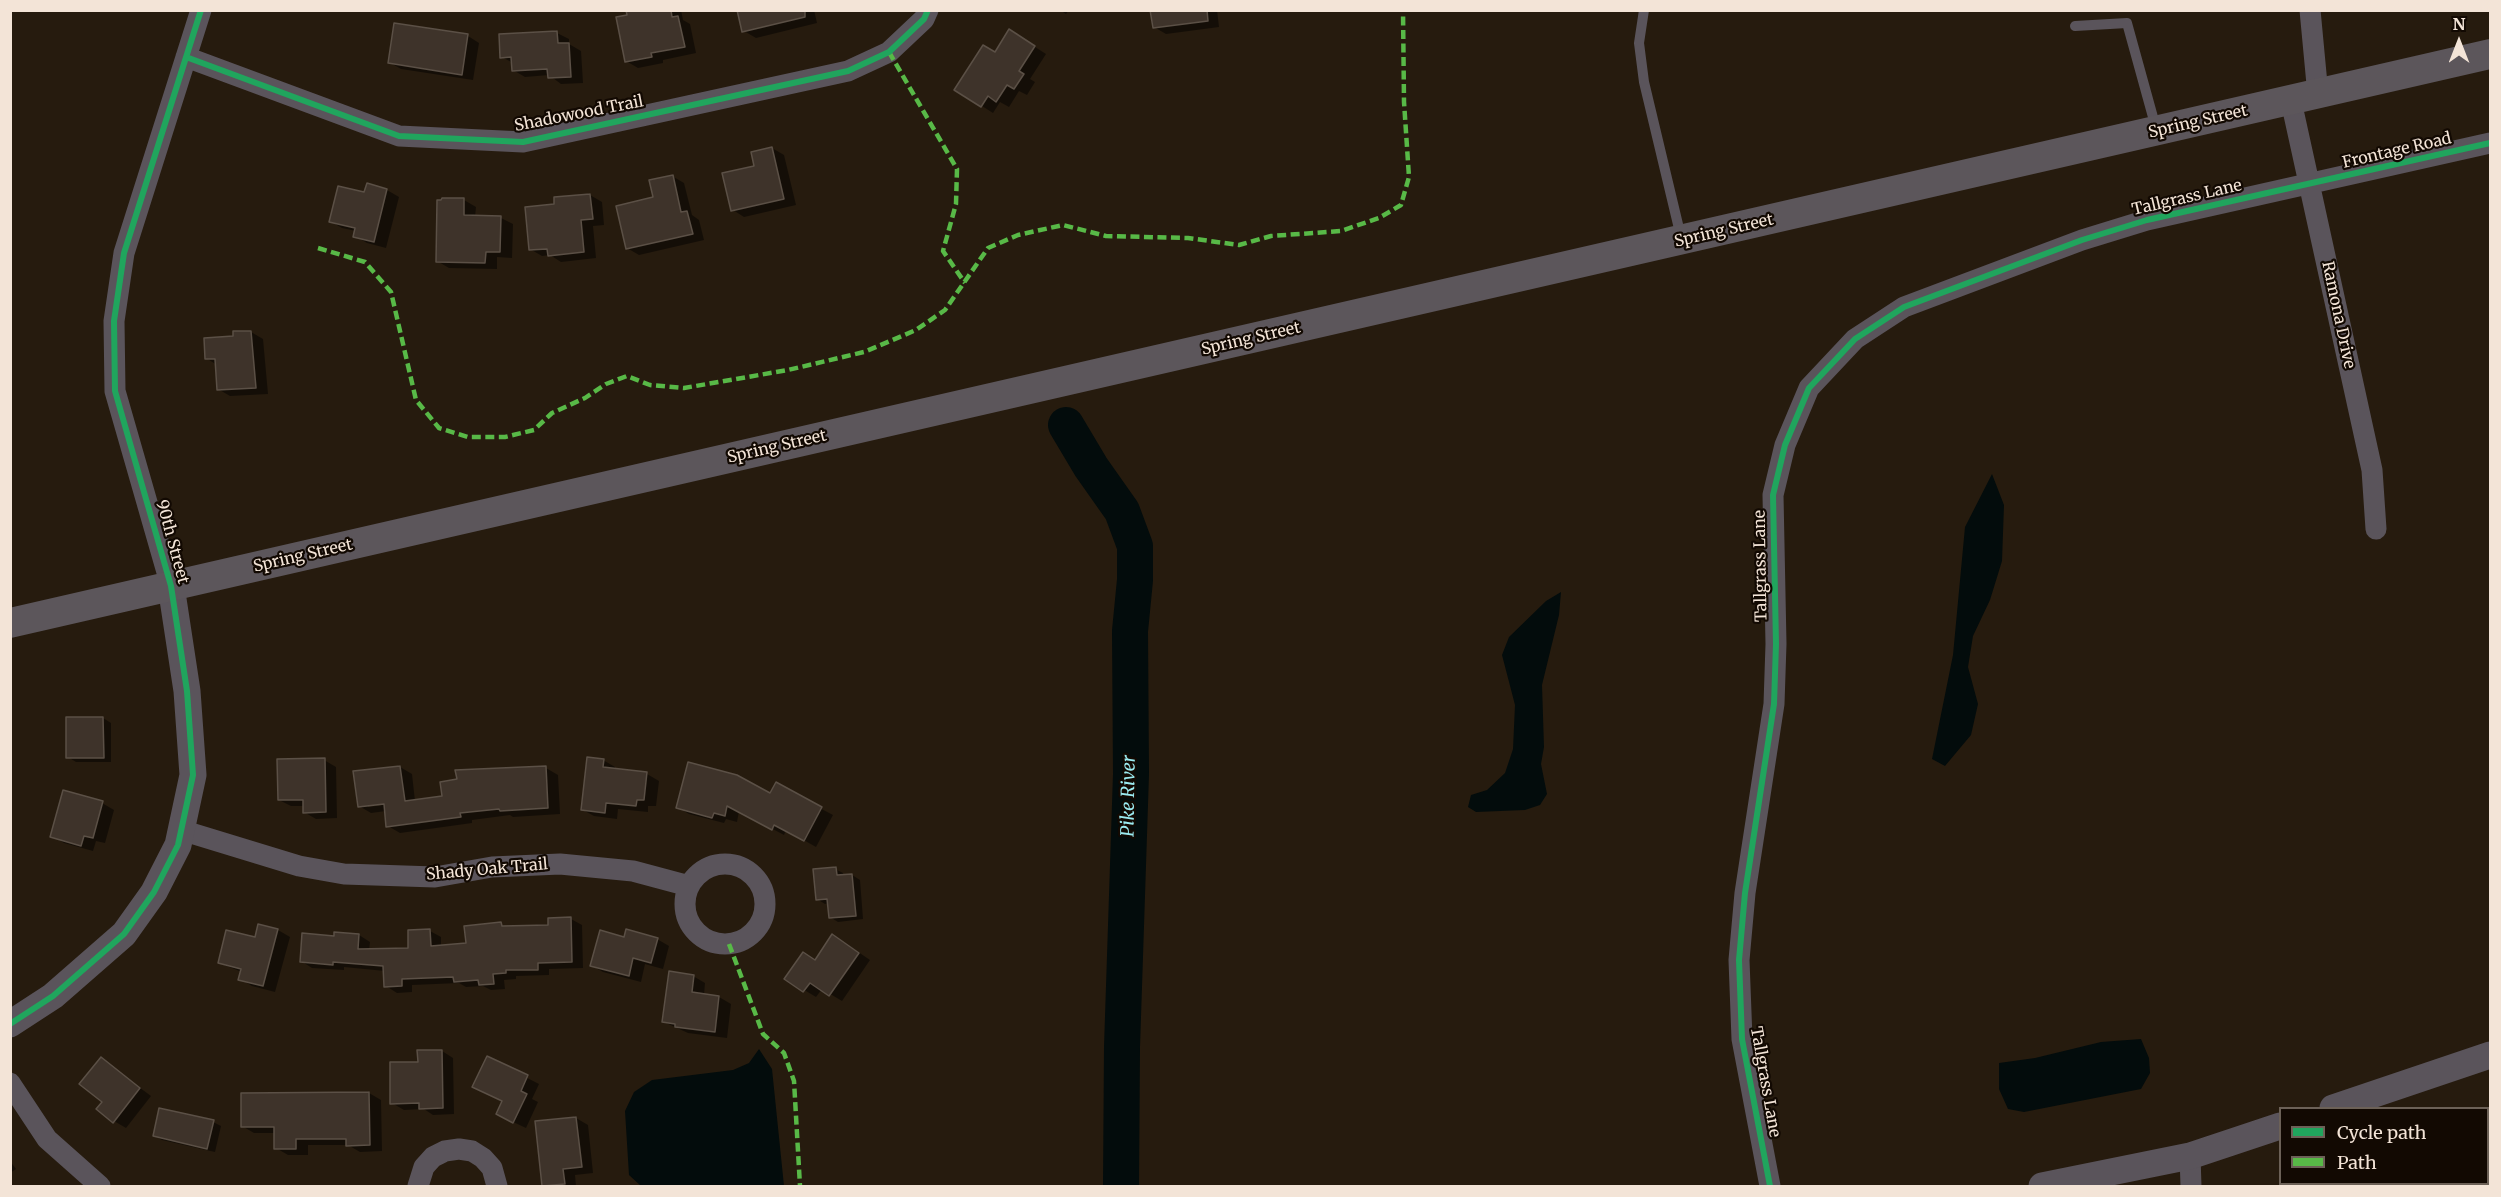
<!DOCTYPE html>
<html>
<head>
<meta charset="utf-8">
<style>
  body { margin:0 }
  #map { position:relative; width:2501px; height:1197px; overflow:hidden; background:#261b0e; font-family:Merriweather,serif }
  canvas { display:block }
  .frame { position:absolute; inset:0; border:12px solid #f3e4d7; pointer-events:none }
  .legend { position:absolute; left:2279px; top:1107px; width:210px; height:78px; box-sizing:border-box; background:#120902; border:2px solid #6c6157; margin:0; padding:8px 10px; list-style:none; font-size:18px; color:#f3e4d7 }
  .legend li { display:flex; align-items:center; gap:12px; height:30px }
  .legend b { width:30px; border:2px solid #6c6157 }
  .north { position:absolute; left:2429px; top:12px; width:60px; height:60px; -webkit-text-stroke:4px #120902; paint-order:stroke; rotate:0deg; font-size:16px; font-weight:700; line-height:24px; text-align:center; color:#f3e4d7 }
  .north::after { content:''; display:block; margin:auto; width:21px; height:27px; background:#f3e4d7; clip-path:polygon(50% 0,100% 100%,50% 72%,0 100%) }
</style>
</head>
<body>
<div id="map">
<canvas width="2501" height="1197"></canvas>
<div class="frame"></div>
<ul class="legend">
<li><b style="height:8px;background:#20a55d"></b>Cycle path</li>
<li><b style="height:8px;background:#58b947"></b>Path</li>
</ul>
<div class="north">N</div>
</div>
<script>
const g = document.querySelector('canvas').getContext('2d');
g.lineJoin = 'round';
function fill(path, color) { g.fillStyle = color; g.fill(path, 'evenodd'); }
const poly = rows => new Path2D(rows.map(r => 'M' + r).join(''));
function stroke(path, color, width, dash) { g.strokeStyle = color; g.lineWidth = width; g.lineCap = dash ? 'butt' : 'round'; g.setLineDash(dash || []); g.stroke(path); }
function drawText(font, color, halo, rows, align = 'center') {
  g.font = font + ' Merriweather,serif'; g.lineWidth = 4.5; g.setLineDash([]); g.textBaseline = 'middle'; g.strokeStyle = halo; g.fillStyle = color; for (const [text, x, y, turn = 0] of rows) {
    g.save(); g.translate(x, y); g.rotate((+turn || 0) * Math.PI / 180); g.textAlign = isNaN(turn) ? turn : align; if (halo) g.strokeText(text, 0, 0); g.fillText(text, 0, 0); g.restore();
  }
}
fill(poly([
  [1992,474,2004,505,2002,561,1990,600,1973,636,1968,667,1978,704,1971,735,1945,766,1932,759,1953,655,1965,527],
  [1561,592,1559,615,1542,685,1544,747,1541,764,1547,794,1540,805,1525,810,1476,812,1468,807,1471,795,1487,790,1505,773,1513,749,1515,705,1502,655,1509,637,1546,601],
  [2141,1039,2149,1058,2150,1073,2141,1089,2024,1112,2008,1109,1999,1089,1999,1063,2035,1058,2101,1042],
  [759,1049,772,1069,784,1186,641,1186,629,1175,625,1111,634,1092,652,1080,733,1070,749,1063]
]), '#030c0c');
fill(poly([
  [628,10,681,10,683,20,690,24,696,53,663,60,663,63,638,68,626,61],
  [739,10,814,10,817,23,756,38,744,31],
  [1060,10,1069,10,1066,14],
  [1152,10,1217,10,1219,27,1166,34,1154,27],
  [557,33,569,39,569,44,581,51,583,83,561,84,549,75,525,77,513,70,513,63,502,57],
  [468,36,479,43,473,80,401,69,389,62],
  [1021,38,1046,54,1030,79,1035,82,1027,95,1019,91,1009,107,1000,102,993,113,982,106,995,53],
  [772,148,784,155,796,205,744,217,733,210,756,167],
  [672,176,684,183,692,215,699,220,704,240,639,255,627,248,655,199],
  [368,185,387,190,399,197,386,248,367,243,355,236,356,231,342,228,330,221,366,194],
  [590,195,602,202,604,225,593,226,596,258,561,262,550,255,542,256,530,249,556,206],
  [464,200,476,207,475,217,501,218,513,224,512,258,497,257,497,269,449,268,437,261],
  [251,332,263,339,268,394,230,396,218,389,217,365,206,358,234,338],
  [103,718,111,723,111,762,76,762,68,757],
  [324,760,336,767,337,818,316,819,304,812,304,806,291,806,279,800],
  [603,760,615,767,615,770,647,774,659,781,656,806,648,806,648,812,618,809,617,819,594,816,583,810],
  [400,767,412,774,415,801,444,797,458,781,546,768,558,775,560,814,513,817,510,815,472,820,472,823,400,833,388,826,386,811,371,813,359,806],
  [391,801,391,804,368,807,368,804],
  [776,785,833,815,816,847,786,830,784,835,739,811,737,822,726,819,724,823,689,814,677,807,771,795],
  [102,803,114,810,105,843,96,841,93,851,64,843,52,836],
  [835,869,843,873,843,876,852,875,860,880,863,919,838,922,830,917,829,903,825,904,817,899],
  [571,919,582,925,583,968,549,969,549,975,516,976,516,979,504,980,505,989,491,990,483,986,466,987,459,983,412,985,412,992,397,993,386,986,385,971,344,967,344,970,312,968,301,961,335,937,359,935,370,942,369,951,410,949,430,931,441,937,441,947,467,944,501,924,507,928,550,926],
  [259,926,278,930,290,937,275,992,252,986,240,979,242,972,219,963,256,939],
  [625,938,657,939,669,946,663,969,645,964,641,982,603,972,591,965],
  [845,943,870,960,842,1001,822,989,816,997,786,979],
  [693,976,705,983,704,995,719,997,731,1004,727,1038,688,1033,664,1022],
  [442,1051,453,1058,454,1114,433,1115,424,1109,404,1110,392,1103,419,1063],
  [488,1058,539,1084,532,1099,538,1102,526,1128,509,1120,508,1106],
  [101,1059,151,1096,126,1128,114,1121,104,1101],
  [369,1093,381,1100,382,1151,360,1152,348,1145,308,1145,308,1155,288,1155,276,1148,276,1133,254,1133,242,1126],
  [576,1118,588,1125,593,1173,575,1175,576,1186,546,1186,544,1185],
  [213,1122,221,1126,215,1152,162,1140,155,1136],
  [10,1161,16,1169,10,1173]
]), '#0007');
stroke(poly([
  [1066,425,1091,467,1122,511,1135,546,1135,580,1130,631,1131,774,1122,1047,1121,1186]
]), '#030c0c', 36);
const building = poly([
  [626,10,671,10,672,17,678,16,685,47,651,53,652,57,625,62,616,17,627,15,626,10],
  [737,10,805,10,805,17,742,32,737,10],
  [1150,10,1207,10,1208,21,1153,28,1150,10],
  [394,23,468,34,462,75,388,63,394,23],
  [1009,29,1035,46,1019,71,1024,74,1014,89,1007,85,996,102,988,96,981,107,954,90,983,45,995,52,1009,29],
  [557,31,558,43,569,43,571,77,548,78,547,69,512,71,511,57,500,58,499,34,557,31],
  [772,147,784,199,731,211,722,173,754,166,751,152,772,147],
  [673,175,681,212,687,211,693,234,626,249,616,206,653,197,649,180,673,175],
  [367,183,387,189,374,242,353,237,355,228,329,222,338,186,364,192,367,183],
  [590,194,593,219,581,220,584,252,548,256,547,249,529,250,525,207,554,204,554,197,590,194],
  [442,198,464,198,464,215,501,216,500,252,486,252,485,263,436,262,437,200,441,200,442,198],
  [233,331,251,331,256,388,217,390,215,359,205,359,204,338,233,336,233,331],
  [66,717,103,717,104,758,66,758,66,717],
  [587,757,604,759,603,767,647,772,644,800,637,800,636,806,606,803,605,813,581,810,587,757],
  [325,758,326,812,303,813,303,800,278,800,277,759,325,758],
  [688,762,737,775,770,793,776,782,822,807,804,841,774,825,772,830,727,806,725,816,714,813,712,818,676,808,688,762],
  [400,766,405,801,442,796,440,782,457,779,455,770,546,766,548,808,500,811,499,809,460,813,461,817,386,827,384,804,358,807,353,771,400,766],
  [63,790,103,801,93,838,84,836,81,846,50,837,63,790],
  [836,867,837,875,852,874,856,916,829,918,827,899,816,900,813,869,836,867],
  [571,917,572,962,538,963,538,970,506,970,506,973,493,974,494,984,479,985,478,980,454,982,453,977,402,979,402,986,384,987,383,966,333,962,333,965,300,962,302,933,334,936,334,932,359,934,358,949,408,948,408,930,430,929,431,946,466,943,464,926,501,922,502,926,548,925,548,918,571,917],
  [258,924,278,929,263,986,238,980,241,969,218,963,226,930,255,937,258,924],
  [626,929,658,938,651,963,633,958,629,976,590,966,600,930,624,937,626,929],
  [832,934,859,953,829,996,810,983,803,992,784,979,803,952,815,960,832,934],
  [669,971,694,975,692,992,719,996,715,1032,675,1027,675,1024,662,1022,669,971],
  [417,1050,442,1050,443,1108,419,1109,419,1103,390,1104,390,1062,418,1062,417,1050],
  [487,1056,528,1075,521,1091,527,1094,513,1123,496,1114,502,1101,472,1087,487,1056],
  [101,1057,140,1088,113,1123,96,1109,102,1102,79,1084,101,1057],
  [369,1092,370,1145,346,1146,346,1139,296,1139,296,1149,274,1149,274,1127,241,1127,241,1093,369,1092],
  [159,1108,214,1120,207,1149,153,1136,159,1108],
  [576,1117,582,1167,563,1169,565,1184,542,1186,535,1121,576,1117]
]);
fill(building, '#3e332a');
stroke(building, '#5b5046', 1.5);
stroke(poly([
  [1644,10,1639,43,1644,82,1681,237],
  [2075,26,2127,23,2156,128]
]), '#5a545b', 10);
stroke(poly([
  [2310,10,2318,95],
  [186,57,399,136,523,142,848,71,889,52,924,19,928,10],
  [2291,101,2372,470,2376,529],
  [171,586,115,391,114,321,124,253,201,10],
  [181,830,299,866,344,874,435,877,492,867,560,864,633,871,689,886],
  '685 904a40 40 0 1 1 80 0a40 40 0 1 1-80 0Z',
  [10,1083,47,1139,100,1186],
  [2190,1156,2191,1186],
  [418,1186,424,1167,433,1157,445,1151,459,1149,472,1151,483,1158,492,1168,497,1186],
  [1770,1186,1742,1039,1739,960,1745,893,1774,704,1776,644,1773,495,1785,445,1809,388,1855,339,1904,307,2082,240,2147,220,2490,143]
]), '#5a545b', 21);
stroke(poly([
  [10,1024,53,996,124,934,154,892,178,845,193,775,187,691,171,586],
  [2333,1108,2490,1055],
  [2042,1186,2190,1156,2280,1126]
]), '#5a545b', 27);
stroke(poly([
  [10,623,2490,54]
]), '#5c565b', 30);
stroke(poly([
  [889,52,957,169,956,204,943,251,965,283],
  [318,248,365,262,391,292,416,400,439,428,468,437,505,437,534,430,552,413,585,398,606,384,627,376,650,385,684,388,788,370,864,352,916,330,945,310,988,248,1018,235,1063,225,1106,236,1188,238,1239,245,1271,236,1341,231,1379,218,1401,205,1409,177,1404,102,1403,10],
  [729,944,763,1034,784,1053,794,1081,800,1186]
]), '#58b947', 4.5, [9, 4.5]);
stroke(poly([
  [186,57,399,136,523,142,848,71,889,52,924,19,928,10],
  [10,1024,53,996,124,934,154,892,178,845,193,775,187,691,171,586,115,391,114,321,124,253,201,10],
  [1770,1186,1742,1039,1739,960,1745,893,1774,704,1776,644,1773,495,1785,445,1809,388,1855,339,1904,307,2082,240,2147,220,2490,143]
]), '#20a55d', 6);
drawText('16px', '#f3e4d7', '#120902', [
  ["Shadowood Trail",579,114,-11],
  ["Spring Street",2198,122,-13],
  ["Frontage Road",2397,151,-13],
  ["Tallgrass Lane",2187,198,-13],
  ["Spring Street",1724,231,-13],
  ["Ramona Drive",2338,315,78],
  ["Spring Street",1251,339,-13],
  ["Spring Street",777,447,-13],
  ["90th Street",172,542,75],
  ["Spring Street",303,556,-13],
  ["Tallgrass Lane",1761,566,-91],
  ["Shady Oak Trail",487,870,-5],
  ["Tallgrass Lane",1765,1082,80]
]);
drawText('italic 18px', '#9bebf1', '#120902', [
  ["Pike River",1129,796,-89]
]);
</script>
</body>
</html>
